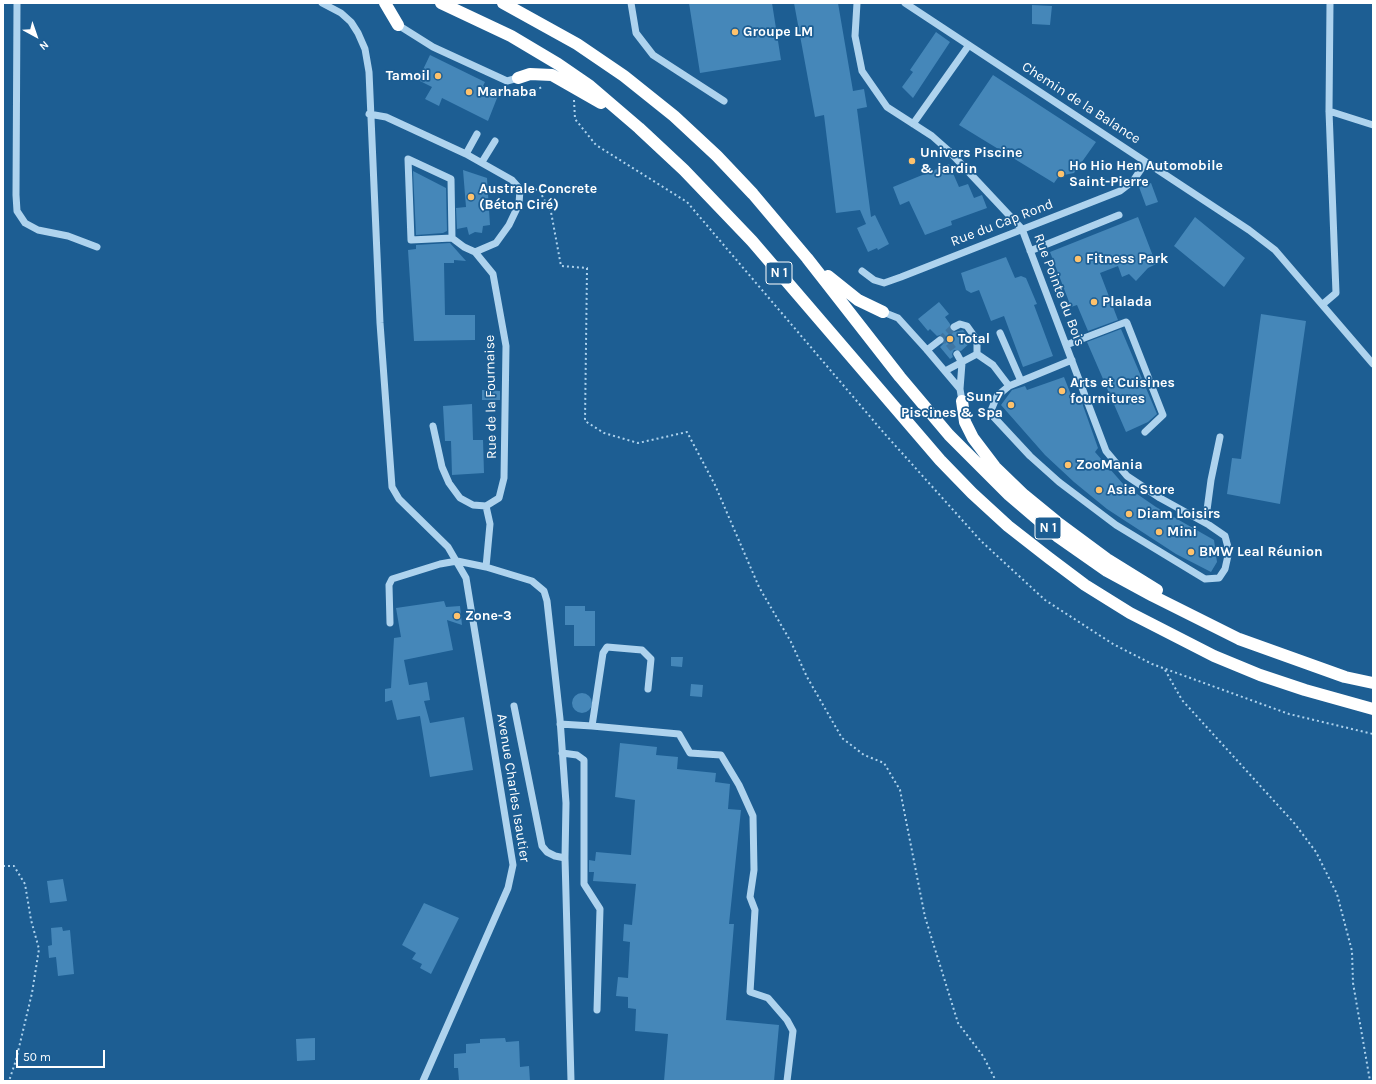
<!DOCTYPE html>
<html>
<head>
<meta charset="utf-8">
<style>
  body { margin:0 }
  #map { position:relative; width:1376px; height:1084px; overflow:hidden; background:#1d5e93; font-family:Karla,sans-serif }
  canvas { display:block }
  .frame { position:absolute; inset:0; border:4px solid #fff; pointer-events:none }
  .north { position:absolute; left:16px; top:16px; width:40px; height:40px; -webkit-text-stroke:3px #1d5e93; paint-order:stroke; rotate:140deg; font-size:11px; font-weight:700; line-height:16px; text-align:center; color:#fff }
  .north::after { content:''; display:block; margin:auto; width:14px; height:18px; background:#fff; clip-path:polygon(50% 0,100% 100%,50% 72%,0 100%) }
  .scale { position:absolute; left:16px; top:1050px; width:89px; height:18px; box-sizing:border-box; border:2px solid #fff; border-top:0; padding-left:5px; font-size:12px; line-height:14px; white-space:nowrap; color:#fff; -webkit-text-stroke:3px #1d5e93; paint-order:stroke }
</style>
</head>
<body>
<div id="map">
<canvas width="1376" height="1084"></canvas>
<div class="frame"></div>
<div class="north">N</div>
<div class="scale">50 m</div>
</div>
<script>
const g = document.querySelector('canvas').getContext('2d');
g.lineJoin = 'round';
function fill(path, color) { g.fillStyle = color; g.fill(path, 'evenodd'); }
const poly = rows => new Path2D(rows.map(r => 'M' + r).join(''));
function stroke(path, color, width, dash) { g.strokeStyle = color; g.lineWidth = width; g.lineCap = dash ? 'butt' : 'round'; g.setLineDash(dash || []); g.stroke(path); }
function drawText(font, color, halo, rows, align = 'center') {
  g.font = font + ' Karla,sans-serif'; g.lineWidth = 3.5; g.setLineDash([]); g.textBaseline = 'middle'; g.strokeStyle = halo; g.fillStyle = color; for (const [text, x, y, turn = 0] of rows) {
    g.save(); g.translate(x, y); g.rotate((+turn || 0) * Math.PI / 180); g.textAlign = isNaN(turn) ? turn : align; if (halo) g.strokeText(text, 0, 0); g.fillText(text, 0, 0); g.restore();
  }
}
fill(poly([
  [689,3,772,3,781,60,700,73],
  [794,3,838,3,853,91,864,89,867,107,857,109,871,217,875,215,889,244,878,250,877,248,868,252,857,228,866,224,860,210,836,213,824,115,815,117],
  [1032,5,1052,6,1050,25,1032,24],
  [936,32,950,42,913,98,902,87,913,72,910,70],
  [430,55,485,82,483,86,499,93,488,121,442,98,439,106,425,99,432,87,418,80],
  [993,75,1096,142,1074,173,1059,176,1054,183,959,125],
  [949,164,959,187,968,184,974,198,982,195,987,208,951,221,952,225,925,235,909,201,900,205,893,187],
  [463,170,487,178,490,225,483,226,482,233,475,232,469,235,467,227,457,229,456,208,466,207],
  [413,171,446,188,447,231,443,233,416,235],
  [1151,183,1158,202,1146,206,1139,187],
  [1138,217,1156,264,1148,268,1136,281,1129,274,1122,277,1118,266,1100,273,1118,320,1088,331,1077,305,1071,307,1050,252],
  [1195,217,1245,258,1224,287,1174,246],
  [450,243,466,261,454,260,454,263,444,263,445,315,475,315,475,340,414,341,408,250,416,249,416,245],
  [1006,257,1015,278,1021,276,1026,278,1037,304,1034,305,1053,356,1023,367,1004,316,991,321,979,290,971,293,966,290,961,273],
  [939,302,949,314,945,317,950,324,950,330,954,332,963,330,972,341,961,351,954,350,952,354,953,357,950,359,940,347,945,342,944,337,940,335,937,336,930,329,928,331,918,319],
  [1261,314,1306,321,1280,504,1227,494,1232,458,1241,459],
  [1121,329,1157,414,1148,422,1126,432,1087,342],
  [1064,377,1073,400,1080,397,1098,448,1095,452,1124,485,1156,507,1214,540,1217,562,1211,572,1176,554,1107,509,1074,482,1045,455,1001,405,1012,390,1025,386,1027,390],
  [482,390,500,391,500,400,482,400],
  [472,404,473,440,483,440,484,473,452,475,451,441,445,441,443,406],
  [444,601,446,607,460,606,462,625,447,620,453,650,404,660,409,685,427,682,430,700,424,701,430,723,464,717,473,770,430,777,420,716,397,720,392,700,385,702,385,689,391,688,394,638,401,637,396,608],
  [565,606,585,606,585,611,595,611,595,646,574,646,574,625,565,625],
  [671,657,683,657,682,667,671,666],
  [691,684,703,685,702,697,690,696],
  '572 703a10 10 0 1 1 20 0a10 10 0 1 1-20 0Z',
  [620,743,657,747,656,755,678,757,677,769,716,773,715,782,730,784,728,809,741,810,729,924,734,924,726,1020,779,1025,774,1081,664,1081,668,1034,635,1031,636,1009,628,1008,628,997,616,996,618,977,628,978,630,942,623,941,624,924,632,925,636,884,593,881,594,872,589,872,589,860,595,861,596,852,631,855,635,800,615,797],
  [63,879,67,901,50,903,47,881],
  [424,903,459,918,431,974,420,968,422,964,412,959,416,953,402,945],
  [62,927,63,931,70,930,74,974,58,976,56,957,49,958,48,946,52,945,51,928],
  [315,1038,315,1060,297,1061,296,1039],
  [505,1038,506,1042,519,1041,520,1067,529,1066,530,1081,459,1081,458,1068,454,1068,454,1054,466,1053,466,1044,480,1043,480,1039]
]), '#4587b9');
stroke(poly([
  [940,340,946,340,957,354],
  [940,340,954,327]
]), '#3f76a3', 7, [7, 3.5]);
stroke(poly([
  [520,90,534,91,542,87],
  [574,100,575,119,596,145,687,202,884,433,981,541,1045,600,1113,644,1152,664,1289,714,1373,734],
  [530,189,539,190,551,212,561,266,587,268,585,421,604,433,638,443,687,432,715,485,759,587,791,642,807,677,842,738,864,755,884,763,900,790,925,917,958,1023,983,1056,996,1081],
  [1165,670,1182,700,1295,824,1316,852,1337,894,1352,951,1353,983,1370,1081],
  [3,866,14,866,25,884,31,920,39,949,32,993,16,1060,9,1081]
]), '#aed3ee', 2, [2, 3]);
stroke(poly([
  [17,3,16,195,17,211,25,223,38,230,68,236,97,247],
  [322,3,341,13,351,22,358,33,365,49,369,72,380,323,392,487,399,499,448,547,466,578,513,865,508,888,423,1081],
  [631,3,636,33,653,55,724,101],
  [857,3,855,36,862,71,887,107,932,136,949,151,1022,229,1106,451,1127,476,1160,498,1209,525,1225,536,1229,551,1225,569,1219,578,1205,579,1116,525,1059,482,1030,456,990,413,997,396,1009,386,1072,360],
  [905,3,1249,230,1275,250,1373,364],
  [398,25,433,47,507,81,518,78],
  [1329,111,1373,125],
  [369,114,386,117,466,154,512,180,520,189,519,204,509,225,496,243,475,252,493,274,506,346,504,478,499,498,486,506],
  [913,124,969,45],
  [466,154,477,134],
  [482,162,495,141],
  [452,238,411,240,408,159,451,179,452,238,464,247,475,252],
  [1030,251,1119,215],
  [862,271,874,280,884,283,901,277,1120,191,1133,181,1146,162],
  [1323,304,1336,293,1329,111,1330,3],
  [883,312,898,318,927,350,960,389,962,401],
  [954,327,960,324,967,326,977,340,977,354],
  [1000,333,1021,381],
  [1066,345,1126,322,1127,323,1163,415,1145,432],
  [927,350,940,340],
  [957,354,962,363,960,389],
  [945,371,977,354,993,365,1009,386],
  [433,426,442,467,449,483,460,498,473,505,486,506,490,524,486,567],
  [1202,521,1207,510,1211,480,1220,437],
  [390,623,389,585,392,579,440,564,457,561,486,567,532,581,544,591,547,601,560,719,566,803,565,858,571,1081],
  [514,706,542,846,547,852,555,856,565,858],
  [560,724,592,726,603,653,607,647,642,650,651,659,648,689],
  [592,726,679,734,690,753,721,755,739,785,753,816,754,870,750,897,755,910,750,992,768,998,787,1020,793,1031,787,1081],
  [562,753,577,755,584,760,584,884,600,909,597,1010]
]), '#aed3ee', 7);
stroke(poly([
  [385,3,398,25],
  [441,3,511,36,558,64,590,86,639,128,684,170,752,241,940,460,972,493,1008,526,1049,558,1085,585,1130,613,1214,656,1260,675,1305,690,1373,709],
  [503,3,577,44,624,76,674,116,717,156,753,194,807,258,900,377,949,435,1009,495,1057,536,1107,571,1153,596,1239,639,1345,677,1373,683],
  [518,78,530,74,552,75,601,103],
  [828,276,858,300,883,312],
  [962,401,965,422,973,438,995,467,1024,495,1057,522,1107,559,1157,590]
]), '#fff', 12);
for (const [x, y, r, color] of [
  [735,32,4,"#fec26c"],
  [438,76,4,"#fec26c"],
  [469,92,4,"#fec26c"],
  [912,161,4,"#fec26c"],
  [1061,174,4,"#fec26c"],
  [471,197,4,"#fec26c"],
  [1078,259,4,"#fec26c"],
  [1094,302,4,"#fec26c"],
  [950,339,4,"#fec26c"],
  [1062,391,4,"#fec26c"],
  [1011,405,4,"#fec26c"],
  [1068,465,4,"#fec26c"],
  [1099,490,4,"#fec26c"],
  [1129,514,4,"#fec26c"],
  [1159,532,4,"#fec26c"],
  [1191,552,4,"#fec26c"],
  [457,616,4,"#fec26c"]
]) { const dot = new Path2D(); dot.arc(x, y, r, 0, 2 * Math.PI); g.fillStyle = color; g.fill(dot); stroke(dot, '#1d5e93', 1.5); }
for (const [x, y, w] of [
  [779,273,26],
  [1048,528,26]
]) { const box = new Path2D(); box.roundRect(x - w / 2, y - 11, w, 22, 3); g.fillStyle = '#1d5e93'; g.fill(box); stroke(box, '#fff', 1); }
drawText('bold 13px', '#fff', null, [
  ["N 1",779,273],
  ["N 1",1048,528]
]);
drawText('bold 14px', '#fff', '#1d5e93', [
  ["Groupe LM",743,32],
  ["Tamoil",430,76,"right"],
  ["Marhaba",477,92],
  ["Univers Piscine",920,153],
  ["& jardin",920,169],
  ["Ho Hio Hen Automobile",1069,166],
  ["Saint-Pierre",1069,182],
  ["Australe Concrete",479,189],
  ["(Béton Ciré)",479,205],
  ["Fitness Park",1086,259],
  ["Plalada",1102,302],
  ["Total",958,339],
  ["Arts et Cuisines",1070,383],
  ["fournitures",1070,399],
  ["Sun 7",1003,397,"right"],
  ["Piscines & Spa",1003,413,"right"],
  ["ZooMania",1076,465],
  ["Asia Store",1107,490],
  ["Diam Loisirs",1137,514],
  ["Mini",1167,532],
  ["BMW Leal Réunion",1199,552],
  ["Zone-3",465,616]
], 'left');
drawText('14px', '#fff', '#1d5e93', [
  ["Chemin de la Balance",1081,103,33],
  ["Rue du Cap Rond",1002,223,-21],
  ["Rue Pointe du Bois",1059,290,69],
  ["Rue de la Fournaise",491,397,-91],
  ["Avenue Charles Isautier",513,788,81]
]);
</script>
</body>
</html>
